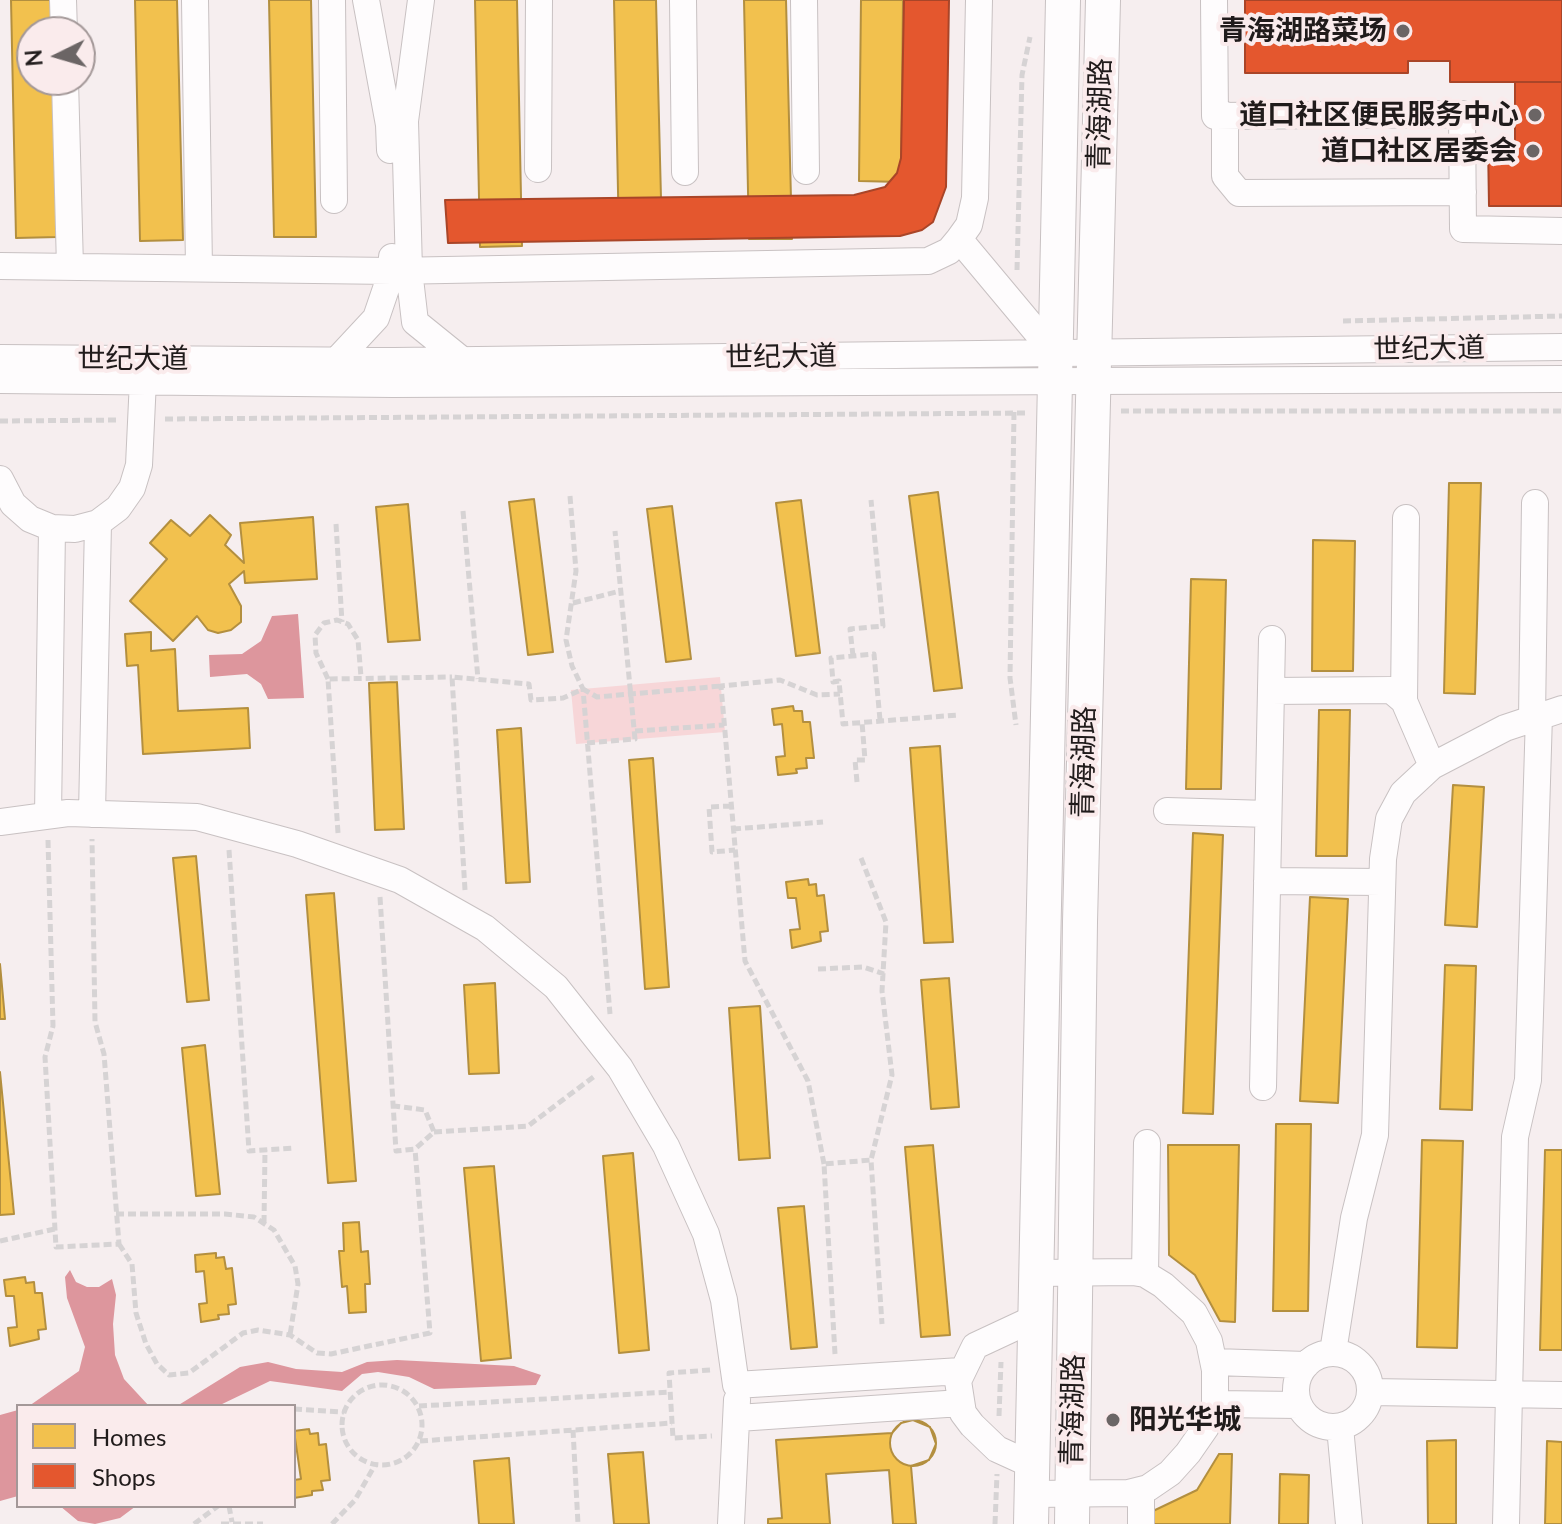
<!DOCTYPE html>
<html>
<head>
<meta charset="utf-8">
<style>
  body { margin:0 }
  #map { position:relative; width:1562px; height:1524px; overflow:hidden; background:#f6eeef; font-family:Lato,sans-serif }
  canvas { display:block }
  .legend { position:absolute; left:16px; top:1404px; width:280px; height:104px; box-sizing:border-box; background:#faebec; border:2px solid #a39898; margin:0; padding:10px 14px; list-style:none; font-size:24px; color:#201b1b }
  .legend li { display:flex; align-items:center; gap:16px; height:40px }
  .legend b { width:40px; border:2px solid #a39898 }
  .north { position:absolute; left:16px; top:16px; width:80px; height:80px; box-sizing:border-box; background:#faebec; border:2px solid #a39898; border-radius:50%; rotate:265deg; font-size:22px; font-weight:700; line-height:32px; text-align:center; color:#201b1b }
  .north::after { content:''; display:block; margin:auto; width:28px; height:36px; background:#6b6565; clip-path:polygon(50% 0,100% 100%,50% 72%,0 100%) }
</style>
</head>
<body>
<div id="map">
<canvas width="1562" height="1524"></canvas>
<ul class="legend">
<li><b style="height:22px;background:#f2c14e"></b>Homes</li>
<li><b style="height:22px;background:#e4572e"></b>Shops</li>
</ul>
<div class="north">N</div>
</div>
<script>
const g = document.querySelector('canvas').getContext('2d');
g.lineJoin = 'round';
function fill(path, color) { g.fillStyle = color; g.fill(path, 'evenodd'); }
const poly = rows => new Path2D(rows.map(r => 'M' + r).join(''));
function stroke(path, color, width, dash) { g.strokeStyle = color; g.lineWidth = width; g.lineCap = dash ? 'butt' : 'round'; g.setLineDash(dash || []); g.stroke(path); }
function drawText(font, color, halo, rows, align = 'center') {
  g.font = font + ' Lato,"Noto Sans SC",sans-serif'; g.lineWidth = 8; g.setLineDash([]); g.textBaseline = 'middle'; g.strokeStyle = halo; g.fillStyle = color; for (const [text, x, y, turn = 0] of rows) {
    g.save(); g.translate(x, y); g.rotate((+turn || 0) * Math.PI / 180); g.textAlign = isNaN(turn) ? turn : align; if (halo) g.strokeText(text, 0, 0); g.fillText(text, 0, 0); g.restore();
  }
}
fill(poly([
  [720,677,725,732,576,744,571,690]
]), '#f7d6d8');
fill(poly([
  [298,614,304,698,268,699,261,684,247,674,210,677,209,655,242,654,261,641,272,616],
  [70,1270,76,1282,87,1287,99,1287,112,1279,116,1295,113,1324,115,1355,124,1379,149,1406,29,1406,79,1371,85,1347,67,1298,65,1277],
  [397,1360,514,1366,541,1375,536,1385,434,1389,409,1377,378,1372,362,1374,342,1391,270,1381,218,1406,177,1406,240,1367,268,1362,296,1369,342,1372,367,1362],
  [18,1410,18,1496,0,1501,0,1415],
  [60,1506,136,1506,120,1518,95,1524,78,1521]
]), '#dd969d');
const homes = poly([
  [11,0,53,0,54,32,32,32,32,80,55,80,58,237,16,238,11,0],
  [135,0,177,0,183,240,140,241,135,0],
  [269,0,311,0,316,237,274,237,269,0],
  [475,0,517,0,522,246,480,247,475,0],
  [614,0,656,0,662,238,619,239,614,0],
  [744,0,786,0,792,239,749,239,744,0],
  [861,0,903,0,901,182,859,181,861,0],
  [1449,483,1481,483,1475,694,1444,693,1449,483],
  [938,492,962,688,934,691,909,496,938,492],
  [534,499,553,652,528,655,509,502,534,499],
  [801,500,820,653,796,656,776,503,801,500],
  [408,504,420,640,388,642,376,507,408,504],
  [672,506,691,659,666,662,647,509,672,506],
  [210,515,231,535,225,545,244,563,240,523,313,517,317,579,245,583,244,571,229,584,241,606,241,622,231,630,218,633,208,630,197,616,173,641,130,601,167,559,150,543,171,520,190,536,210,515],
  [1313,540,1355,541,1353,671,1312,671,1313,540],
  [1191,579,1226,580,1221,789,1186,789,1191,579],
  [151,632,151,651,175,649,178,711,248,708,250,748,143,754,138,665,127,666,125,634,151,632],
  [397,682,404,829,375,830,369,683,397,682],
  [793,706,794,711,802,711,803,722,810,722,814,758,806,758,807,768,796,769,797,773,778,775,776,757,785,756,782,724,774,725,772,709,793,706],
  [1319,710,1350,710,1347,856,1316,856,1319,710],
  [521,728,530,882,506,883,497,730,521,728],
  [940,746,953,942,924,943,910,748,940,746],
  [653,758,669,987,645,989,629,760,653,758],
  [1453,785,1484,787,1477,927,1445,925,1453,785],
  [1193,833,1223,835,1213,1114,1183,1113,1193,833],
  [196,856,209,1000,187,1002,173,858,196,856],
  [808,879,809,885,816,884,817,896,824,895,828,931,820,932,821,941,792,948,790,930,800,929,796,898,788,898,786,882,808,879],
  [334,893,356,1181,328,1183,306,895,334,893],
  [1310,897,1348,899,1338,1103,1300,1101,1310,897],
  [0,964,5,1019,0,1019,0,964],
  [1445,965,1476,966,1472,1110,1440,1109,1445,965],
  [949,978,959,1107,931,1109,921,980,949,978],
  [495,983,499,1073,469,1074,464,985,495,983],
  [760,1006,770,1158,739,1160,729,1008,760,1006],
  [205,1045,220,1194,196,1196,182,1048,205,1045],
  [0,1072,14,1214,0,1215,0,1072],
  [1276,1124,1311,1124,1308,1311,1273,1311,1276,1124],
  [1422,1140,1463,1141,1457,1348,1417,1347,1422,1140],
  [933,1145,950,1335,921,1337,905,1147,933,1145],
  [1168,1145,1239,1145,1235,1322,1220,1321,1195,1275,1169,1255,1168,1145],
  [1545,1150,1562,1150,1562,1350,1540,1350,1545,1150],
  [633,1153,649,1350,619,1353,603,1156,633,1153],
  [494,1166,511,1358,481,1361,464,1168,494,1166],
  [804,1206,817,1347,791,1349,778,1208,804,1206],
  [359,1222,361,1252,368,1251,370,1284,365,1284,366,1312,349,1313,347,1286,342,1287,339,1251,344,1251,343,1223,359,1222],
  [216,1253,216,1258,224,1257,226,1269,232,1268,236,1304,228,1305,229,1314,218,1315,219,1319,201,1322,199,1304,207,1303,204,1271,196,1272,195,1255,216,1253],
  [25,1277,26,1283,34,1282,35,1293,42,1293,46,1329,38,1330,39,1339,10,1346,8,1328,17,1327,14,1296,6,1296,4,1280,25,1277],
  '890 1443a23 23 0 1 1 46 0a23 23 0 1 1-46 0Z',
  [913,1420,930,1427,936,1444,929,1460,911,1466,916,1524,893,1524,889,1470,826,1474,830,1524,768,1524,768,1519,782,1518,776,1440,892,1433,901,1423,913,1420],
  [309,1429,310,1434,318,1433,319,1445,326,1444,330,1480,321,1481,323,1490,312,1491,312,1495,294,1498,294,1480,301,1479,294,1431,309,1429],
  [1456,1440,1456,1524,1428,1524,1427,1441,1456,1440],
  [1547,1441,1562,1442,1562,1524,1545,1524,1547,1441],
  [643,1452,649,1524,614,1524,608,1454,643,1452],
  [1219,1454,1232,1454,1230,1524,1151,1524,1151,1512,1197,1490,1219,1454],
  [509,1458,514,1524,479,1524,474,1461,509,1458],
  [1280,1474,1309,1475,1308,1524,1279,1524,1280,1474]
]);
fill(homes, '#f2c14e');
stroke(homes, '#b38f3f', 2);
const shops = poly([
  [904,0,949,0,946,187,933,222,922,230,900,236,448,243,445,200,854,195,885,187,897,173,901,158,904,0],
  [1245,0,1562,0,1562,82,1450,82,1450,61,1408,61,1408,73,1245,73,1245,0],
  [1515,82,1562,82,1562,206,1489,206,1488,143,1515,143,1515,82]
]);
fill(shops, '#e4572e');
stroke(shops, '#a94528', 2);
const minor = poly([
  [63,0,64,32],
  [195,0,199,268],
  [332,0,334,200],
  [366,0,389,125,390,150],
  [421,0,405,121,409,270,415,322,462,360],
  [683,0,685,172],
  [804,0,806,171],
  [1214,0,1215,116,1462,114,1463,229,1562,231],
  [65,80,70,267],
  [1225,115,1225,176,1239,193,1463,192],
  [538,169,539,0],
  [959,239,1055,354],
  [0,266,392,271,928,261,949,251,959,239,969,225,975,198,979,0],
  [0,358,394,361,1562,347],
  [336,361,376,318,392,271,392,257],
  [0,380,393,384,1562,379],
  [0,479,13,504,30,519,52,528,75,529,98,523,118,508,132,488,139,465,143,380],
  [1271,691,1391,690,1404,701,1432,766],
  [1404,701,1406,518],
  [1532,718,1535,503],
  [1167,811,1268,814],
  [92,814,98,523],
  [48,815,52,528],
  [0,822,68,813,197,817,297,844,400,880,485,928,556,987,620,1068,666,1146,706,1234,724,1300,736,1385,961,1371],
  [1267,881,1382,882],
  [1263,1087,1272,639],
  [1145,1274,1147,1143],
  [1333,1352,1354,1218,1375,1135,1383,859,1389,819,1403,793,1432,766,1505,728,1562,709],
  '1296 1390a37 37 0 1 1 74 0a37 37 0 1 1-74 0Z',
  [1214,1362,1306,1365],
  [1370,1392,1562,1395],
  [1215,1404,1299,1405],
  [738,1418,961,1403],
  [1340,1427,1349,1524],
  [1032,1465,997,1449,972,1425,963,1413,958,1381,975,1346,1035,1318],
  [1032,1494,1128,1493,1148,1488,1170,1473,1188,1453,1206,1427,1215,1404,1215,1370,1209,1341,1194,1313,1163,1285,1145,1274,1133,1272,1036,1273],
  [731,1524,737,1400],
  [1141,1524,1141,1490],
  [1506,1524,1515,1137,1528,1080,1539,715]
]);
const major = poly([
  [1031,1524,1063,0],
  [1072,1524,1080,922,1103,0]
]);
stroke(minor, '#c8c1c2', 28);
stroke(major, '#c8c1c2', 36);
stroke(poly([
  [1017,270,1022,75,1030,37],
  [1343,321,1562,316],
  [1121,411,1562,411],
  [1014,412,1010,678,1016,725],
  [165,419,1027,413],
  [0,421,119,420],
  [570,496,576,571,566,640,572,666,583,689,610,1014],
  [463,511,478,679],
  [336,524,342,622],
  [573,603,620,591],
  [853,656,850,629,883,626,871,500],
  [328,679,316,653,315,635,324,623,337,620,348,624,358,640,361,677],
  [880,720,874,654,831,658,833,682,839,681,843,724,958,715],
  [635,731,724,725],
  [587,743,635,739,615,531],
  [857,782,855,760,865,760,862,722],
  [731,806,709,807,712,852,735,850],
  [733,829,823,822],
  [338,833,328,679,452,677],
  [48,840,53,1026,45,1057,56,1247,119,1244,104,1054,95,1022,92,839],
  [229,850,249,1151,294,1148],
  [861,858,886,922,882,991,892,1075,871,1160],
  [465,890,452,677,529,684,531,700,563,698,583,689,597,697,721,686],
  [380,897,396,1151,415,1149,434,1132,425,1110,394,1106],
  [818,969,863,967,884,974],
  [434,1132,528,1126,596,1075],
  [824,1164,808,1081,745,961,721,686,780,680,817,695,840,694],
  [116,1214,225,1214,254,1217,274,1230,295,1266,298,1284,290,1335],
  [264,1223,265,1150],
  [0,1241,55,1229],
  [119,1244,132,1264,136,1313,146,1344,157,1364,169,1375,189,1373,243,1333,258,1330,290,1335,317,1353,331,1354,430,1333,415,1149],
  [835,1354,824,1164,871,1160,882,1324],
  [710,1370,669,1373,673,1438,712,1436],
  '342 1425a40 40 0 1 1 80 0a40 40 0 1 1-80 0Z',
  [419,1406,670,1392],
  [294,1409,344,1412],
  [999,1416,1001,1362],
  [573,1430,578,1524],
  [420,1441,672,1423],
  [229,1506,232,1522],
  [194,1524,218,1506],
  [221,1524,263,1524],
  [332,1524,355,1500,375,1465],
  [995,1524,997,1474]
]), '#d6d3d4', 5, [8, 4]);
stroke(minor, '#fefcfd', 26);
stroke(major, '#fefcfd', 34);
for (const [x, y, r, color] of [
  [1403,31,8,"#6b6565"],
  [1535,115,8,"#6b6565"],
  [1533,151,8,"#6b6565"],
  [1113,1420,8,"#6b6565"]
]) { const dot = new Path2D(); dot.arc(x, y, r, 0, 2 * Math.PI); g.fillStyle = color; g.fill(dot); stroke(dot, '#faebec', 3); }
drawText('bold 28px', '#201b1b', '#faebec', [
  ["青海湖路菜场",1387,31],
  ["道口社区便民服务中心",1519,115],
  ["道口社区居委会",1517,151],
  ["阳光华城",1129,1420,"left"]
], 'right');
drawText('28px', '#201b1b', '#faebec', [
  ["青海湖路",1100,114,-89],
  ["世纪大道",1429,349,-1],
  ["世纪大道",781,357,-1],
  ["世纪大道",133,359],
  ["青海湖路",1084,762,-89],
  ["青海湖路",1073,1410,-89]
]);
</script>
</body>
</html>
